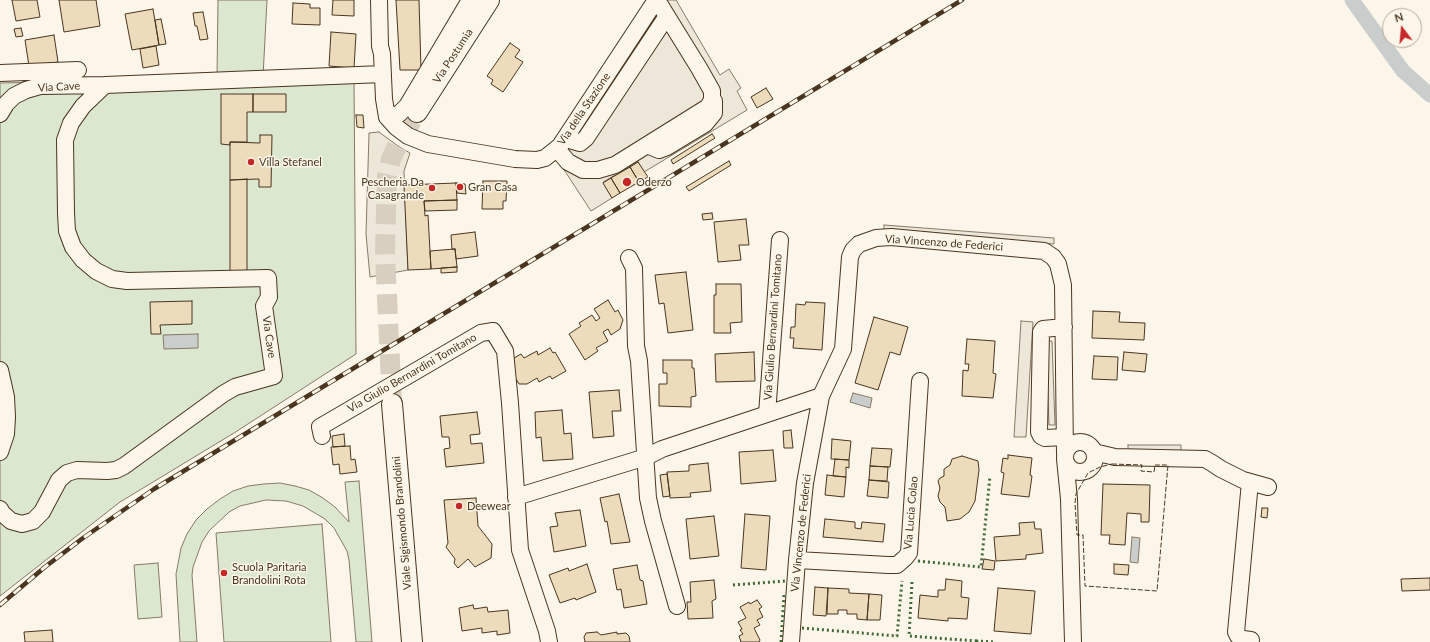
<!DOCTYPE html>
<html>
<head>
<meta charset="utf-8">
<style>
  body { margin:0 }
  #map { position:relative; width:1430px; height:642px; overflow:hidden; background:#fbf6e9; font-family:Lato,sans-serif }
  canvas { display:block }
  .north { position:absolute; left:1382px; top:8px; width:40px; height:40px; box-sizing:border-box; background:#fbf6e9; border:1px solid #b4a999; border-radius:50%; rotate:344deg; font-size:11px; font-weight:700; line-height:16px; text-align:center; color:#4a3520 }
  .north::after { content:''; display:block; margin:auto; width:14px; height:18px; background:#c62828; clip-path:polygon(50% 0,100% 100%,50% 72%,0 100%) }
</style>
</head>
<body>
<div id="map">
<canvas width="1430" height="642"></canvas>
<div class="north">N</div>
</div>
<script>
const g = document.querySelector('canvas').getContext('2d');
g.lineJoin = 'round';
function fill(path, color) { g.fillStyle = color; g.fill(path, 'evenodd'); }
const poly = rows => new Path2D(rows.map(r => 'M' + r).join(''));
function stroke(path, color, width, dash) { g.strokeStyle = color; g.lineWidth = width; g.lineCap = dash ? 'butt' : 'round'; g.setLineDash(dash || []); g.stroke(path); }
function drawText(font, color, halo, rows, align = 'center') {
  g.font = font + ' Lato,sans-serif'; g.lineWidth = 3; g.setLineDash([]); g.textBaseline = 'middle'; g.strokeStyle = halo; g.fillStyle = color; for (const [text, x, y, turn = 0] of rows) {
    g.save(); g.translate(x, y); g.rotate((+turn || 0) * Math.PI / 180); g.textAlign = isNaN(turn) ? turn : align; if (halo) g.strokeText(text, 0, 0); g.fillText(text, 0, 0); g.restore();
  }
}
const green = poly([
  [218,0,267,0,263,77,354,75,356,354,234,433,120,502,0,596,0,83,217,78,218,0],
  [359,481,372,642,356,642,349,560,347,551,334,528,325,519,303,506,286,501,266,500,240,506,229,512,209,531,202,542,193,567,192,575,197,642,180,642,176,574,178,564,181,548,187,534,196,520,207,509,220,499,233,491,248,486,264,484,280,483,295,486,309,490,323,498,335,507,349,522,345,482,359,481],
  [322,524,331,642,224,642,216,533,322,524],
  [158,563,162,617,138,619,134,565,158,563]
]);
fill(green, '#dce7d0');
stroke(green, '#887966', 1);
const parking = poly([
  [656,0,676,0,720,75,729,69,741,88,737,91,747,110,644,172,638,162,603,182,612,198,591,211,553,153,656,0],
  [379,132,398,146,410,153,404,171,408,270,370,277,366,234,369,133,379,132],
  [884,225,1054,238,1054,244,884,231,884,225],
  [1021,321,1033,322,1026,437,1014,437,1021,321],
  [1046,341,1052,341,1055,425,1049,425,1046,341],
  [1128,445,1181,445,1181,452,1128,451,1128,445]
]);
fill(parking, '#ede7d9');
stroke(parking, '#887966', 1);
const water = poly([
  [198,334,198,348,164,349,163,335,198,334],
  [853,393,872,398,870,408,850,402,853,393],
  [1132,537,1140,538,1138,563,1130,562,1132,537]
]);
fill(water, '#c9cecd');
stroke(water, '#887966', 1);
stroke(poly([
  [1352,0,1403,71,1430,95]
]), '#c9cecd', 15);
const building = poly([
  [12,0,37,0,40,17,16,21,12,0],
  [59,0,96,0,100,26,64,32,59,0],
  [333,0,354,0,354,16,332,15,333,0],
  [396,0,419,0,421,70,400,70,396,0],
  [293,3,310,4,310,8,320,8,320,25,292,24,293,3],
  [153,9,159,45,132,50,125,14,153,9],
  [203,12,208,39,200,40,197,26,195,26,193,13,203,12],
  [161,19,166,44,159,45,155,20,161,19],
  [21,28,23,36,16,37,14,29,21,28],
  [331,32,356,34,354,68,329,66,331,32],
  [54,35,58,62,29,66,25,40,54,35],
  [510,43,520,50,515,57,523,62,503,92,491,84,493,80,487,76,510,43],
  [156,46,159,65,143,68,140,49,156,46],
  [766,88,773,99,757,108,751,97,766,88],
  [221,94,253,94,253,112,247,112,247,142,230,142,230,145,221,144,221,94],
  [253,94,286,94,286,112,253,112,253,94],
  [356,115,363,115,364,128,357,127,356,115],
  [712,134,715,138,673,164,671,160,712,134],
  [260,135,272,135,271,187,259,187,259,179,230,180,230,142,260,143,260,135],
  [729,161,731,165,689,191,686,187,729,161],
  [638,162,648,177,639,182,630,167,638,162],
  [630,167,639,182,620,193,611,178,630,167],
  [611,178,620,193,612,198,603,183,611,178],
  [247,179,247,272,230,272,230,180,247,179],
  [483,181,507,181,506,201,503,201,503,209,482,209,483,181],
  [456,183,457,200,424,201,425,216,428,215,431,269,408,270,404,185,456,183],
  [456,183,465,184,466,194,457,193,456,183],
  [457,200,457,210,425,211,424,201,457,200],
  [712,213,713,219,703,220,702,214,712,213],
  [746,219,749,245,739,245,741,260,718,262,714,222,746,219],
  [475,232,478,256,456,259,455,249,452,249,451,235,475,232],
  [455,249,457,267,431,269,430,251,455,249],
  [457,267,457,272,441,273,441,268,457,267],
  [686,272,693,330,668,333,664,303,659,304,655,275,686,272],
  [716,284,741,284,742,322,730,323,731,333,714,333,714,295,716,295,716,284],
  [608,300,615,312,618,310,623,320,620,329,611,335,608,329,603,332,608,341,596,348,598,351,585,360,569,334,581,326,579,323,592,315,596,321,600,318,594,309,608,300],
  [192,301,192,324,160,325,161,334,151,334,150,302,192,301],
  [806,302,825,303,822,350,793,348,794,338,790,338,791,327,795,327,796,304,805,305,806,302],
  [1093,311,1120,312,1119,322,1145,323,1144,340,1092,338,1093,311],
  [874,317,908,327,900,355,890,352,878,390,855,383,874,317],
  [967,339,995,341,993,373,996,374,993,398,962,396,963,370,968,371,969,364,965,364,967,339],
  [550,348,553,353,555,352,566,371,552,379,550,376,539,382,537,378,527,384,519,384,513,374,515,372,509,361,521,354,524,358,537,351,538,355,550,348],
  [754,352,755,381,716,382,715,354,754,352],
  [1124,352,1147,354,1145,372,1122,370,1124,352],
  [1094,356,1118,357,1117,380,1092,379,1094,356],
  [663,360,692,360,692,368,694,368,696,396,691,397,691,407,659,406,659,384,667,384,667,373,663,373,663,360],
  [619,390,621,411,612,411,614,436,593,438,589,392,619,390],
  [562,410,564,434,571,433,573,459,543,461,541,437,536,438,535,412,562,410],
  [477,412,480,434,470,435,471,444,482,443,484,463,446,467,444,449,450,448,449,437,442,437,440,416,477,412],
  [791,430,793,448,784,448,783,431,791,430],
  [344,434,345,446,333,447,332,436,344,434],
  [832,439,851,441,849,460,831,459,832,439],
  [350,446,351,460,355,459,357,472,340,474,339,464,333,465,331,447,350,446],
  [872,448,892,449,890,467,870,466,872,448],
  [773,450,776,481,741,484,739,452,773,450],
  [1008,455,1032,458,1030,475,1032,476,1029,497,1001,494,1004,473,1001,472,1003,458,1008,459,1008,455],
  [962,456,978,461,979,470,975,501,969,512,960,519,947,521,945,507,940,502,938,496,940,488,938,481,940,478,944,476,944,469,950,465,952,459,962,456],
  [835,459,849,460,849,468,846,467,846,477,833,476,835,459],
  [708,463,711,491,690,493,691,497,670,498,667,472,689,471,689,465,708,463],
  [870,466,888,467,887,481,869,480,870,466],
  [667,474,670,496,663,497,660,475,667,474],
  [827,475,846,477,844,497,825,495,827,475],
  [869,480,889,482,888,498,867,496,869,480],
  [1103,484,1150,485,1149,522,1141,522,1141,514,1127,513,1125,545,1109,544,1110,535,1101,535,1103,484],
  [619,494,630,542,611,544,607,521,605,522,600,498,619,494],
  [476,498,478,526,492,544,491,558,475,567,468,559,458,568,454,563,455,559,446,547,448,543,444,500,476,498],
  [1262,508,1268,508,1267,518,1261,517,1262,508],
  [580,510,586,546,554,552,550,527,558,526,555,513,580,510],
  [745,514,770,516,766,570,741,568,745,514],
  [714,516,719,556,690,559,686,519,714,516],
  [825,519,855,522,855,528,861,529,862,522,885,524,883,542,823,537,825,519],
  [1034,522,1035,529,1041,529,1043,553,1026,555,1026,559,996,561,994,537,1020,535,1019,523,1034,522],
  [984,559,995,561,994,570,982,569,984,559],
  [587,564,596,592,576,600,575,598,560,603,549,575,568,568,569,571,587,564],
  [1114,564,1129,565,1128,575,1114,574,1114,564],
  [637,565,640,580,643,581,647,604,624,608,621,589,617,590,613,569,637,565],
  [1430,578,1430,590,1402,591,1401,579,1430,578],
  [946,579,962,581,961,597,969,598,967,619,948,618,948,621,918,618,920,595,938,597,938,590,945,590,946,579],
  [714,580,716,599,712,601,713,618,688,619,687,602,691,602,690,582,714,580],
  [815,587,828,588,826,616,813,615,815,587],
  [828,588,849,589,849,593,869,594,867,620,857,619,857,614,847,614,847,610,838,610,838,614,827,614,828,588],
  [998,588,1035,591,1031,634,994,631,998,588],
  [869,594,882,595,880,620,867,620,869,594],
  [757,600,762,607,759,609,763,617,757,620,760,625,754,628,760,640,759,642,741,642,739,636,743,634,740,630,742,629,738,622,746,618,740,607,749,602,750,604,757,600],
  [473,605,474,609,487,607,488,612,508,610,510,633,497,635,497,631,482,633,482,628,462,631,459,608,473,605],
  [52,630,53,642,25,642,24,632,52,630],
  [597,632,601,635,617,632,617,634,626,633,629,636,630,642,585,642,584,637,586,633,597,632]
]);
fill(building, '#ecdcbc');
stroke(building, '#4a3520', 1);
stroke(poly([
  [392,404,385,254,387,176,391,159,398,144,417,112]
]), '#d8cfc1', 20, [20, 10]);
const minor = poly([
  [379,0,380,46,382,54,384,99,387,117,396,127,408,136,428,144,515,159,537,160,545,158,560,146,656,0],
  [0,73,78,70],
  [105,85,383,74],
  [0,114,6,104,14,96,26,90,40,86,105,85,83,106,71,123,65,140,66,213,67,231,73,247,83,260,96,271,112,279,127,281,268,278,269,297,264,306,274,376,235,387,223,394,124,466,116,470,107,471,77,470,67,473,59,480,42,512,33,521,22,524,11,521,2,513,0,509],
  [387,117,399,114,407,106,470,0],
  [567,136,573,141,580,143,586,138,667,16],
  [647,145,659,150,667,147,705,124,714,113,714,101],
  [557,149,568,162,583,170,598,170,615,165,708,107,712,100,712,91,699,68,657,0],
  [629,258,634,268,636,346,639,361,648,498,653,521,677,606],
  [1064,327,1043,329,1041,332,1039,432,1041,436,1045,438,1065,437],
  [0,370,6,397,7,417,6,434,0,452],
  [767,414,780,240],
  [322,436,320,427,481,333,493,331,505,351,510,403,520,550,547,631,549,642],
  '1065 457a15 15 0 1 1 30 0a15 15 0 1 1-30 0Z',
  [1094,452,1115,457,1205,459,1212,463,1221,469,1243,480,1268,487],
  [1065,459,1069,499,1073,642],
  [1250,482,1236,632,1238,636,1243,639,1251,640],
  [516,497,646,457,662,449,821,396],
  [797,560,888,565,897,565,905,558,909,553,920,381],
  [791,642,797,560,805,483,821,396,843,349,850,257,853,250,859,244,876,238,891,237,1044,251,1053,257,1058,264,1063,285,1065,454]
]);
const major = poly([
  [417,112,489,0],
  [392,404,412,642]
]);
stroke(minor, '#4a3520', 18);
stroke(major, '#4a3520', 22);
stroke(minor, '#fbf6e9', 16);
stroke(major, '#fbf6e9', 20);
const rail = poly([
  [0,605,45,567,83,538,154,489,962,0]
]);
stroke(rail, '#4a3520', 4.5);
stroke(rail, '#fbf6e9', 3, [9]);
stroke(poly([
  [918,561,981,567,990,476],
  [912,582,909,636,977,641],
  [733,585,785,581],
  [802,628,897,636,902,581],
  [781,642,784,594],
  [977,642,977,641,995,642]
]), '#436837', 3, [2, 3]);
stroke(poly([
  [1112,464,1142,465,1141,471,1154,472,1155,465,1168,465,1157,591,1085,586,1083,535,1077,535,1075,503,1076,494,1088,473,1100,467,1112,464]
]), '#4a3520', 1, [5, 2]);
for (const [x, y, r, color] of [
  [251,162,4,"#c62828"],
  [627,182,5,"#c62828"],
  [460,187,4,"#c62828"],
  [432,188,4,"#c62828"],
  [459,506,4,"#c62828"],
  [224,573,4,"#c62828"]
]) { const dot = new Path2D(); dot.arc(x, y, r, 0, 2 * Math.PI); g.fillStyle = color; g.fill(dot); stroke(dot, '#fbf6e9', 1.5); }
drawText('11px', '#4a3520', '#fbf6e9', [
  ["Via Postumia",453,56,-57],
  ["Via Cave",59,87,-3],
  ["Via della Stazione",584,109,-56],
  ["Via Vincenzo de Federici",944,243,4],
  ["Via Giulio Bernardini Tomitano",773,327,-86],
  ["Via Cave",269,337,82],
  ["Via Giulio Bernardini Tomitano",412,373,-30],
  ["Via Lucia Colao",911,513,-85],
  ["Viale Sigismondo Brandolini",402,523,-95],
  ["Via Vincenzo de Federici",801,533,-84]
]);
drawText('11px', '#4a3520', '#fbf6e9', [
  ["Villa Stefanel",259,162],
  ["Pescheria Da",424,182,"right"],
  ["Casagrande",424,195,"right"],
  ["Oderzo",636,182],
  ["Gran Casa",468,187],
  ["Deewear",467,506],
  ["Scuola Paritaria",232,567],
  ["Brandolini Rota",232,580]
], 'left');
</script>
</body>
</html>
